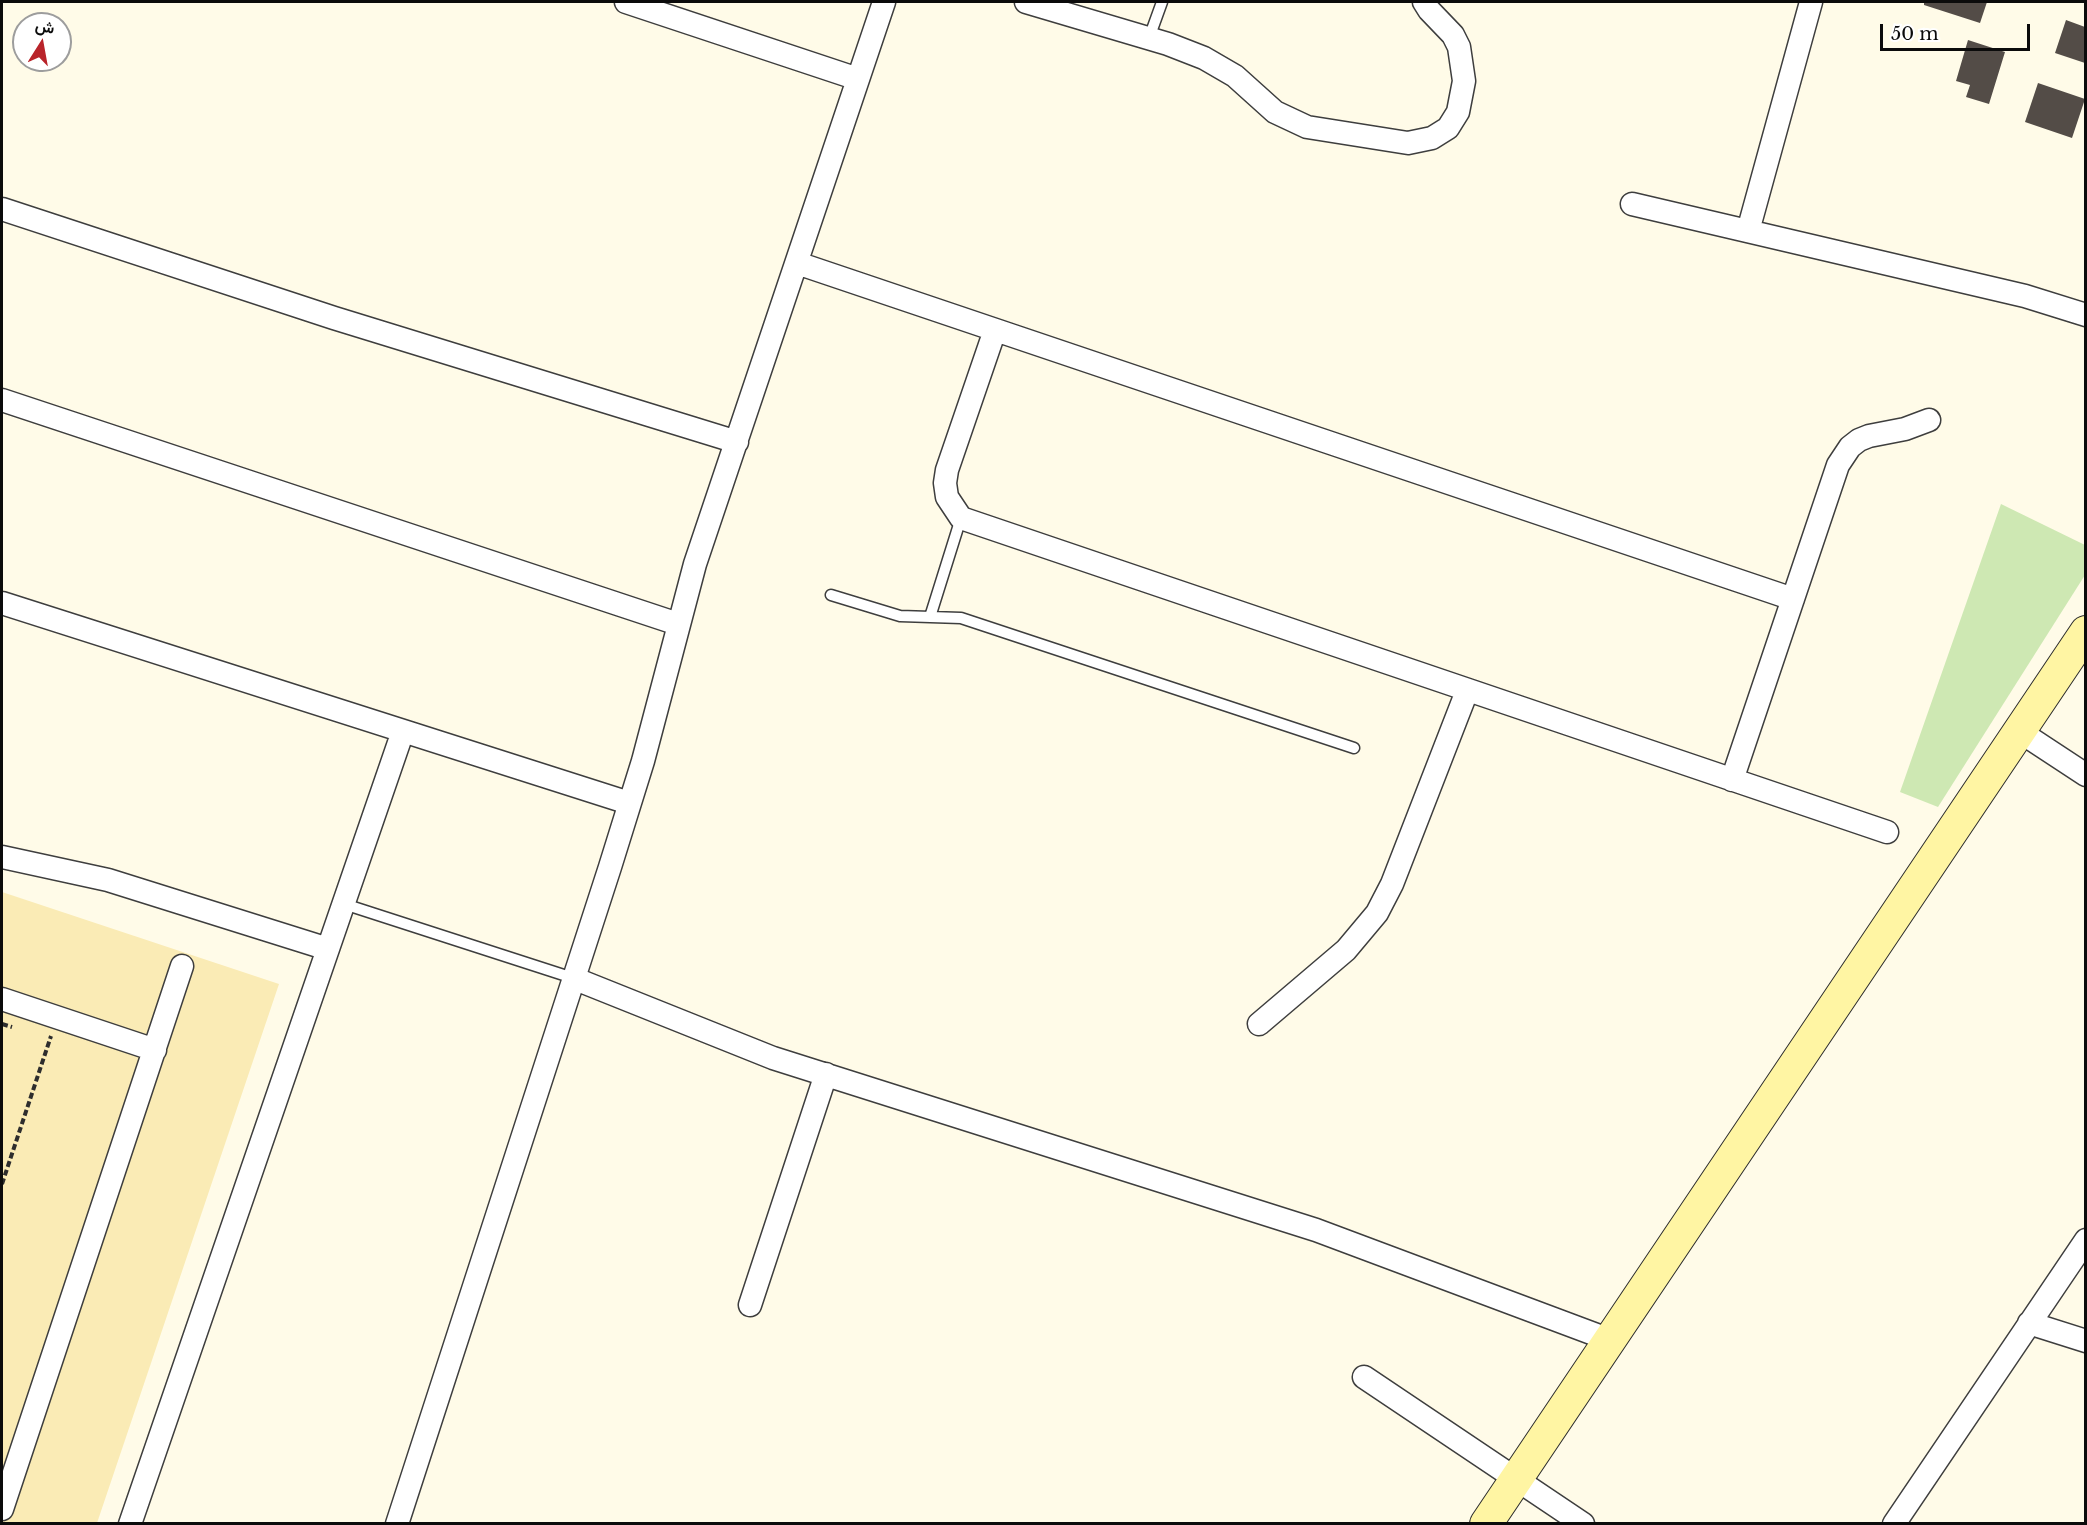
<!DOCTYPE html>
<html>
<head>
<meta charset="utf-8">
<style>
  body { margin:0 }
  #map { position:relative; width:2087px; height:1525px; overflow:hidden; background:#fffbe8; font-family:"Libre Baskerville",Vazirmatn,serif }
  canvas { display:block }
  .frame { position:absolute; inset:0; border:3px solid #0b0b0b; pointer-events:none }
  .north { position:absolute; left:12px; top:12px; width:60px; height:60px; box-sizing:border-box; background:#fff; border:2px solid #9d9d9d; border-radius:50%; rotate:11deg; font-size:16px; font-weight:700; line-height:24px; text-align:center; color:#0b0b0b }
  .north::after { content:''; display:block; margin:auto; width:21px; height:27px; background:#b9242a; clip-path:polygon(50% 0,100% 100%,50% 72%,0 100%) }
  .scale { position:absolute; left:1880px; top:24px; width:150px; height:27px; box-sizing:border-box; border:3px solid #0b0b0b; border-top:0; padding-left:8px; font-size:18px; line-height:21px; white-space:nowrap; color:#0b0b0b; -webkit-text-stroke:4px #fff; paint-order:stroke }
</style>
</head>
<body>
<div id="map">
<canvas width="2087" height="1525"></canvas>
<div class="frame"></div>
<div class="north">ش</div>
<div class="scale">50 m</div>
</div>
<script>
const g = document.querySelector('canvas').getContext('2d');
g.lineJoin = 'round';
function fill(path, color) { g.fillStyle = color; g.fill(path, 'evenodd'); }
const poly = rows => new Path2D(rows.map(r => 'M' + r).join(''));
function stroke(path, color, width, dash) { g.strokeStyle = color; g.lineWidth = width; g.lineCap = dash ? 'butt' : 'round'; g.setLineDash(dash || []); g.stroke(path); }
fill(poly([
  [2001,504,2085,545,2085,575,1938,807,1900,792]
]), '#cee8b3');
fill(poly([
  [2,892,279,984,97,1523,2,1524]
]), '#faebb5');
fill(poly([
  [1924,2,1987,2,1980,23,1924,5],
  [2066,20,2085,27,2085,63,2055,53],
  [1968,40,2005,52,1989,104,1966,97,1970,85,1956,81],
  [2038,83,2085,99,2072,138,2025,122]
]), '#534c47');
const lane = poly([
  [1149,38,1162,2],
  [831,595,900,616,961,618,1354,748],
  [930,617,961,518],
  [344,904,573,978]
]);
const street = poly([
  [626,2,858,79],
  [1026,2,1168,44,1204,58,1235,76,1275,112,1307,127,1408,143,1432,138,1448,128,1458,112,1464,81,1459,47,1453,35,1429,10,1424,2],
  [1632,204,2025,296,2086,315],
  [2,209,334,318,737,442],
  [1748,231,1811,2],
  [797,263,1793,599],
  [995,330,947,470,945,483,947,497,961,518,1887,832],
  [2,400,678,624],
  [2,603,629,803],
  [2019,731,2086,775],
  [1732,780,1838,465,1850,447,1859,440,1869,436,1905,429,1929,420],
  [2,857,108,880,328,949],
  [573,978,773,1058,1316,1230,1610,1340],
  [2,999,155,1050],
  [1259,1024,1346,950,1377,913,1392,884,1467,691],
  [750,1305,826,1074],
  [2029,1323,2086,1341],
  [1364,1377,1583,1524],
  [2,1509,182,966],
  [130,1524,403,731],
  [397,1524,610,867,643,761,695,564,884,2],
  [1894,1524,2086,1240]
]);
const secondary = poly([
  [1486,1524,2086,632]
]);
stroke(lane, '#3e3e3e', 13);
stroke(street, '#3e3e3e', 25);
stroke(secondary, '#2d2d2d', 34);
stroke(poly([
  [2,1024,12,1027],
  [2,1184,51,1036]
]), '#2d2d2d', 4, [6, 3]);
stroke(lane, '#fff', 10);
stroke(street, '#fff', 22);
stroke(secondary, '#fff5a3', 32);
</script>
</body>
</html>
